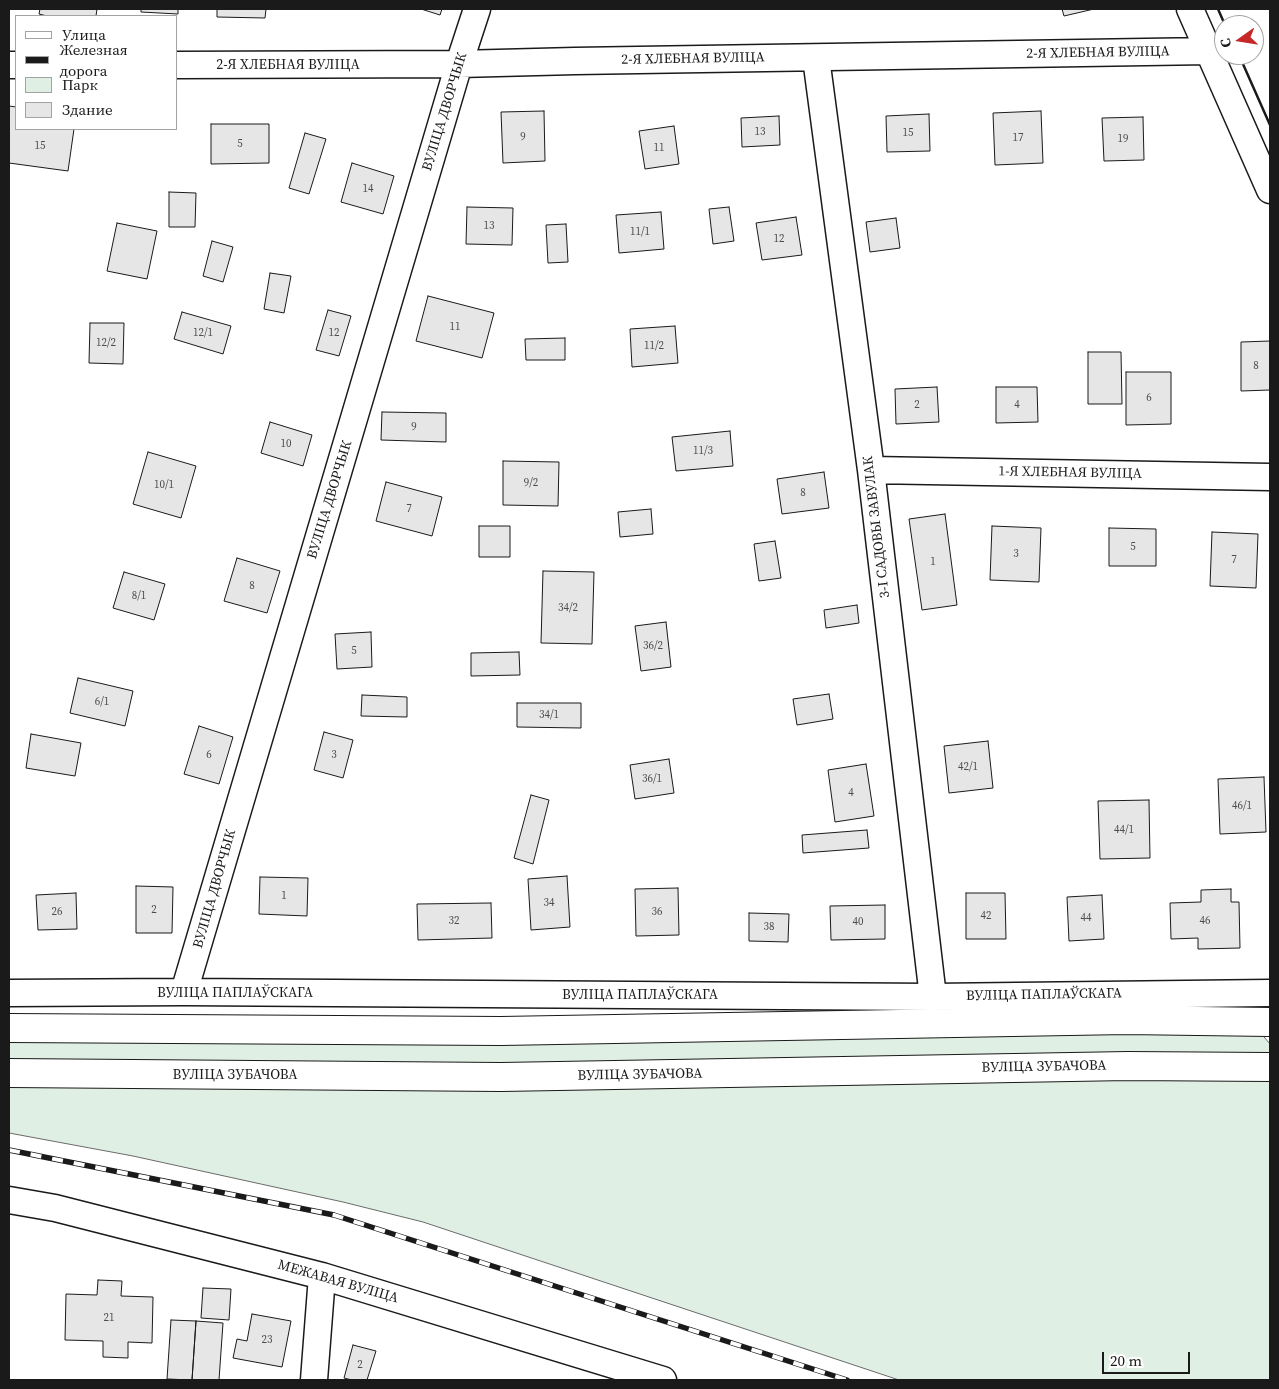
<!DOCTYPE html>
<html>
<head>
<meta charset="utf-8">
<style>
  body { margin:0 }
  #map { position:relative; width:1279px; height:1389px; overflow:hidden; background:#fff; font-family:"Source Serif 4",serif }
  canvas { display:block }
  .frame { position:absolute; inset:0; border:10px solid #1a1a1a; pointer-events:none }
  .legend { position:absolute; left:15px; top:15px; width:162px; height:115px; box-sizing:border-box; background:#fff; border:1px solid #a3a3a3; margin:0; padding:6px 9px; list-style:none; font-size:15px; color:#1a1a1a }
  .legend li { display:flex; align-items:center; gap:10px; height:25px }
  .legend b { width:25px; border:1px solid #a3a3a3 }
  .north { position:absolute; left:1214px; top:15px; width:50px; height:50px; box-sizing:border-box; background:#fff; border:1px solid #a3a3a3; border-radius:50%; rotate:257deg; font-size:14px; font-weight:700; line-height:20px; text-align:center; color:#1a1a1a }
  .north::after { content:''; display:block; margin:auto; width:18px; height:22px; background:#c62828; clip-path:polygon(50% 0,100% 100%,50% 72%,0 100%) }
  .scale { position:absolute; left:1102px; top:1352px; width:88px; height:22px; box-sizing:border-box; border:2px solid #1a1a1a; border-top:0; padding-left:6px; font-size:15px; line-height:18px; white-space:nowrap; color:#1a1a1a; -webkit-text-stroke:4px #fff; paint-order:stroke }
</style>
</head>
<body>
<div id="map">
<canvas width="1279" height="1389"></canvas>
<div class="frame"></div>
<ul class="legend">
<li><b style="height:6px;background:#fff"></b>Улица</li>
<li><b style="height:6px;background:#1a1a1a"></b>Железная дорога</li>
<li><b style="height:14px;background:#e0efe3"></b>Парк</li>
<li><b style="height:14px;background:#e6e6e6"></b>Здание</li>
</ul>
<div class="north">С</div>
<div class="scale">20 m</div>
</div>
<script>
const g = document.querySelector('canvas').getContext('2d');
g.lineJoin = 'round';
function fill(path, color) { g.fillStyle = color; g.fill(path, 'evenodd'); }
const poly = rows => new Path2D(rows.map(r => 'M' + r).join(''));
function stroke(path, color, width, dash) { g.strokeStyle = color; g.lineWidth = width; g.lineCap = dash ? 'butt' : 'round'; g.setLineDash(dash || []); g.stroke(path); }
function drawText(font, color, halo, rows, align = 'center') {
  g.font = font + ' "Source Serif 4",serif'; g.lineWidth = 4; g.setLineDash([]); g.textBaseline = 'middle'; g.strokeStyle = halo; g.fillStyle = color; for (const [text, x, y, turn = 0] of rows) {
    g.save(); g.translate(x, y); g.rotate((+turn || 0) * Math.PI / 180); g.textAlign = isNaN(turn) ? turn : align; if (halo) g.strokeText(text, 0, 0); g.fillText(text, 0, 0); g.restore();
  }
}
const green = poly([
  [1259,1031,1270,1044,1270,1380,899,1380,423,1222,343,1202,133,1156,9,1133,9,1039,1259,1031]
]);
fill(green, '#e0efe3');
stroke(green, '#6a6a6a', 1);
const building = poly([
  [40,9,97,9,96,16,47,16,39,14,40,9],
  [141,9,178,9,178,14,141,12,141,9],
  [217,9,266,9,265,18,217,17,217,9],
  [421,9,442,9,440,15,421,9],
  [1062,9,1094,9,1064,16,1062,9],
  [9,106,16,107,16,129,74,129,68,171,9,163,9,106],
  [544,111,545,161,503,163,501,112,544,111],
  [1041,111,1043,163,995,165,993,113,1041,111],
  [929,114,930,151,887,152,886,116,929,114],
  [779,116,780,145,742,147,741,118,779,116],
  [1143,117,1144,160,1104,161,1102,118,1143,117],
  [211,124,269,124,269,163,211,164,211,124],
  [674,126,679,164,645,169,639,131,674,126],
  [305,133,326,139,309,194,289,188,305,133],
  [352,163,394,176,383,214,341,202,352,163],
  [169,192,196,193,195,227,169,227,169,192],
  [467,207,513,208,512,245,466,244,467,207],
  [729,207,734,241,713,244,709,209,729,207],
  [661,212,664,249,619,253,616,215,661,212],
  [796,217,802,255,762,260,756,223,796,217],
  [896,218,900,248,870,252,866,222,896,218],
  [117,223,157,231,147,279,107,271,117,223],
  [566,224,568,262,548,263,546,225,566,224],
  [212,241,233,247,223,282,203,276,212,241],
  [270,273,291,276,284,313,264,309,270,273],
  [428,296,494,313,482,358,416,341,428,296],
  [328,310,351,316,339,356,316,350,328,310],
  [182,312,231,326,223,354,174,339,182,312],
  [90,323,124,323,123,364,89,363,90,323],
  [675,326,678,363,632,367,630,329,675,326],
  [565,338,565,360,526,360,525,339,565,338],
  [1270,341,1270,390,1241,391,1241,342,1270,341],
  [1088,352,1121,352,1122,404,1088,404,1088,352],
  [1126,372,1171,372,1171,424,1126,425,1126,372],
  [937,387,939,422,896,424,895,389,937,387],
  [996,387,1037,387,1038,422,996,423,996,387],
  [382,412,446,413,446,442,381,440,382,412],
  [270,422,312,435,303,466,261,453,270,422],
  [730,431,733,466,676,471,672,437,730,431],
  [148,452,196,466,181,518,133,504,148,452],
  [503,461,559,462,558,506,503,505,503,461],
  [824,472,829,508,782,514,777,479,824,472],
  [386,482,442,497,432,536,376,521,386,482],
  [651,509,653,534,620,537,618,512,651,509],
  [945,514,957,605,922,610,909,519,945,514],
  [479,526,510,526,510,557,479,557,479,526],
  [992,526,1041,528,1039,582,990,580,992,526],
  [1109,528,1156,529,1156,566,1109,566,1109,528],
  [1212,532,1258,534,1256,588,1210,586,1212,532],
  [775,541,781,578,759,581,754,544,775,541],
  [237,558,280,571,267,613,224,601,237,558],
  [543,571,594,572,592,644,541,643,543,571],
  [124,572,165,584,154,620,113,608,124,572],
  [857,605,859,623,826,628,824,610,857,605],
  [666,622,671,667,641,671,635,626,666,622],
  [371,632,372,667,337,669,335,634,371,632],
  [519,652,520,675,471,676,471,653,519,652],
  [78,678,133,691,125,726,70,713,78,678],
  [829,694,833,719,797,725,793,699,829,694],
  [362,695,407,697,407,717,361,716,362,695],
  [517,703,581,703,581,728,517,727,517,703],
  [199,726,233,737,219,784,184,774,199,726],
  [324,732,353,740,343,778,314,770,324,732],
  [31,734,81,743,75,776,26,768,31,734],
  [988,741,993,788,949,793,944,746,988,741],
  [669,759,674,793,635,799,630,765,669,759],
  [866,764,874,816,835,822,828,770,866,764],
  [1264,777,1266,832,1220,834,1218,779,1264,777],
  [531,795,549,800,533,864,514,858,531,795],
  [1149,800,1150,858,1100,859,1098,801,1149,800],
  [867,830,869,848,803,853,802,835,867,830],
  [567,876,570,927,531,930,528,879,567,876],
  [260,877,308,878,307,916,259,914,260,877],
  [136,886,173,887,172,933,136,933,136,886],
  [678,888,679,935,636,936,635,889,678,888],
  [1231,889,1231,902,1239,902,1240,948,1198,949,1198,938,1171,939,1170,903,1201,902,1201,890,1231,889],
  [76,893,77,929,38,930,36,895,76,893],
  [966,893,1005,893,1006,939,966,939,966,893],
  [1102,895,1104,939,1069,941,1067,897,1102,895],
  [491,903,492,938,418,940,417,904,491,903],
  [885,905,885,939,831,940,830,906,885,905],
  [749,913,789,914,788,942,749,941,749,913],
  [98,1280,122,1281,121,1296,153,1297,152,1343,128,1342,128,1358,103,1357,103,1341,65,1340,66,1294,97,1295,98,1280],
  [203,1288,231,1289,229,1320,201,1318,203,1288],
  [252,1314,291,1321,282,1367,233,1358,237,1339,247,1341,252,1314],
  [171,1320,196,1321,192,1380,167,1379,171,1320],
  [196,1321,223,1323,219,1380,192,1380,196,1321],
  [353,1345,376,1351,367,1380,352,1380,344,1378,353,1345]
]);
fill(building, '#e6e6e6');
stroke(building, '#1a1a1a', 1);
const street = poly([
  [1190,9,1270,190],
  [816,58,871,470,933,997],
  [9,65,16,65],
  [176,65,459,64,575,61,1209,51],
  [871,470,1270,477],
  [184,992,459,64,477,9],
  [9,993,184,992,933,997,1270,993],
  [9,1200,55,1208,322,1276,663,1380],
  [314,1380,322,1276]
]);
const highway = poly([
  [9,1028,501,1031,1126,1020,1270,1022],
  [9,1073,501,1077,1128,1066,1270,1067]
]);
stroke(street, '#1a1a1a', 29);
stroke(highway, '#1a1a1a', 30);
stroke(street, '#fff', 26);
stroke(highway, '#fff', 28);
const rail = poly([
  [9,1150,334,1215,847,1380]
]);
stroke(rail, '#1a1a1a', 5.5);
stroke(rail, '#fff', 4, [11]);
stroke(poly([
  [1218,9,1225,25],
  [1239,55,1270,125]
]), '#1a1a1a', 2.5);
drawText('11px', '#4d4d4d', null, [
  ["13",760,132],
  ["15",908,133],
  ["9",523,137],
  ["17",1018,138],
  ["19",1123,139],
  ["5",240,144],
  ["15",40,146],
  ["11",659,148],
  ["14",368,189],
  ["13",489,226],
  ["11/1",640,232],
  ["12",779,239],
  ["11",455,327],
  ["12/1",203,333],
  ["12",334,333],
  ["12/2",106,343],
  ["11/2",654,346],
  ["8",1256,366],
  ["6",1149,398],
  ["2",917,405],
  ["4",1017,405],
  ["9",414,427],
  ["10",286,444],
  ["11/3",703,451],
  ["9/2",531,483],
  ["10/1",164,485],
  ["8",803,493],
  ["7",409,509],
  ["5",1133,547],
  ["3",1016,554],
  ["7",1234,560],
  ["1",933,562],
  ["8",252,586],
  ["8/1",139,596],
  ["34/2",568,608],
  ["36/2",653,646],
  ["5",354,651],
  ["6/1",102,702],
  ["34/1",549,715],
  ["6",209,755],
  ["3",334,755],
  ["42/1",968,767],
  ["36/1",652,779],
  ["4",851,793],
  ["46/1",1242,806],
  ["44/1",1124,830],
  ["1",284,896],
  ["34",549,903],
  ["2",154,910],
  ["26",57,912],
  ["36",657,912],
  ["42",986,916],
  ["44",1086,918],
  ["32",454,921],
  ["46",1205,921],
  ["40",858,922],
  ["38",769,927],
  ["21",109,1318],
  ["23",267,1340],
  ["2",360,1365]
]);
drawText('14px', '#1a1a1a', '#fff', [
  ["2-Я ХЛЕБНАЯ ВУЛІЦА",1098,53,-1],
  ["2-Я ХЛЕБНАЯ ВУЛІЦА",693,59,-1],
  ["2-Я ХЛЕБНАЯ ВУЛІЦА",288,65],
  ["ВУЛІЦА ДВОРЧЫК",445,112,-73],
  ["1-Я ХЛЕБНАЯ ВУЛІЦА",1070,473,1],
  ["ВУЛІЦА ДВОРЧЫК",330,500,-73],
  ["3-І САДОВЫ ЗАВУЛАК",877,527,-97],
  ["ВУЛІЦА ДВОРЧЫК",215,889,-74],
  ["ВУЛІЦА ПАПЛАЎСКАГА",235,993],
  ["ВУЛІЦА ПАПЛАЎСКАГА",640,995],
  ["ВУЛІЦА ПАПЛАЎСКАГА",1044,995,-1],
  ["ВУЛІЦА ЗУБАЧОВА",1044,1067,-1],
  ["ВУЛІЦА ЗУБАЧОВА",235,1075],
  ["ВУЛІЦА ЗУБАЧОВА",640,1075,-1],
  ["МЕЖАВАЯ ВУЛІЦА",338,1282,16]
]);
</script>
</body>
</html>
